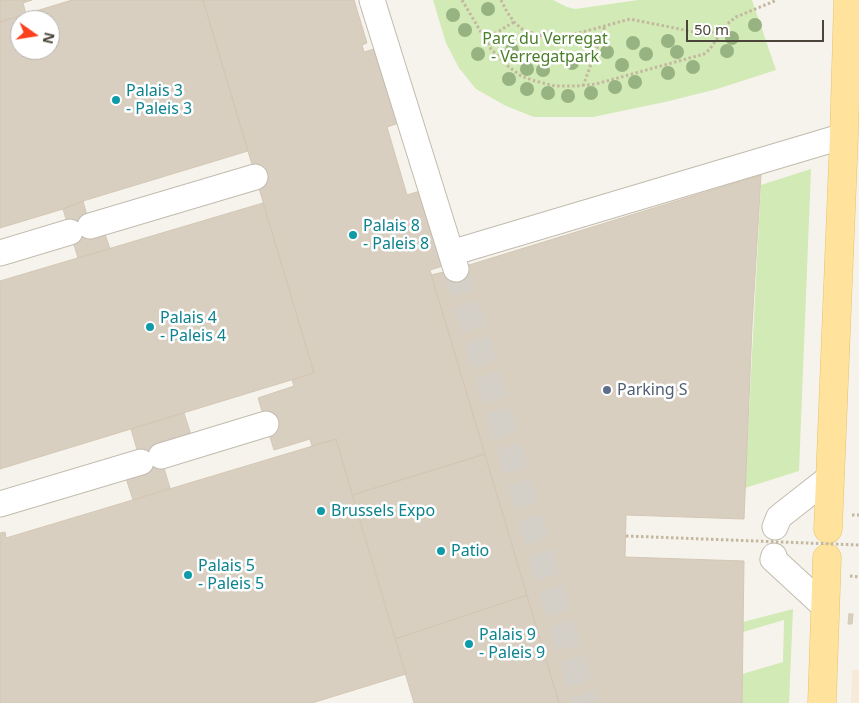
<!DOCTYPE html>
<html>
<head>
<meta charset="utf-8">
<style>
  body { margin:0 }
  #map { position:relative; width:859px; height:703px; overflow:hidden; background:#f6f3ec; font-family:"Noto Sans",sans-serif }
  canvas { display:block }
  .north { position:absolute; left:10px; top:10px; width:50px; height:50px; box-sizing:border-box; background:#fff; border:1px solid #b7b4b0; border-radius:50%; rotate:103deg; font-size:14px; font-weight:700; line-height:20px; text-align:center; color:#4b4439 }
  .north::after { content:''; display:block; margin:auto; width:18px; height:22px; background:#fc3f1d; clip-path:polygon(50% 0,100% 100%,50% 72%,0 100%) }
  .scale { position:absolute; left:686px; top:20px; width:138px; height:22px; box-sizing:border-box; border:2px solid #4b4439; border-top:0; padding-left:6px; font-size:15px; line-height:18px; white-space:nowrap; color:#4b4439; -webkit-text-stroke:4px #fff; paint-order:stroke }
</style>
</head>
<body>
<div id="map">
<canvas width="859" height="703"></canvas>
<div class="north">N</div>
<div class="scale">50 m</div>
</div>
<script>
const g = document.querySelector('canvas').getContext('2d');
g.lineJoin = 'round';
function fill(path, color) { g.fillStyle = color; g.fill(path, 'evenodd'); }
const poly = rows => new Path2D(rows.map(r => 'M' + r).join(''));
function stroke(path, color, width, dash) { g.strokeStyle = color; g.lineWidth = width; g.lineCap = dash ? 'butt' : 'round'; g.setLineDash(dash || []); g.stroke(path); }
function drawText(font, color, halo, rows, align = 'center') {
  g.font = font + ' "Noto Sans",sans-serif'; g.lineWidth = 5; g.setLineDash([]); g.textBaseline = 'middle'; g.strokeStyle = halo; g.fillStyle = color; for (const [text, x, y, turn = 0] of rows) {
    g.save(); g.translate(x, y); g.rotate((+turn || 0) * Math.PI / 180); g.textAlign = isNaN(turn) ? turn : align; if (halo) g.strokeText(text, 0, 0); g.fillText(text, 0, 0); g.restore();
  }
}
fill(poly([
  [852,670,859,670,859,703,851,703]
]), '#f7ead8');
fill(poly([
  [433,0,553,0,567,7,575,9,638,0,752,0,776,70,717,89,665,102,593,117,534,117,506,106,476,89,459,68,446,43],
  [811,169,799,471,745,488,761,185],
  [793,609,789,703,742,703,742,674,783,662,784,620,743,632,743,622]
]), '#d2eab5');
const building = poly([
  [0,0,32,0,23,3,26,14,0,22,0,0],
  [72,0,203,0,248,151,83,201,63,209,0,228,0,22,72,0],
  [20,20,50,20,50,50,20,50,20,20],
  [203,0,354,0,367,43,362,45,364,52,377,48,399,123,387,127,407,195,420,191,443,266,430,270,485,454,352,495,336,439,312,446,310,439,274,450,258,398,294,386,292,380,314,373,203,0],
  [761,175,752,326,744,519,626,515,625,557,744,561,742,703,559,703,431,275,456,269,761,175],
  [83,201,92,234,104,231,110,249,78,258,63,209,83,201],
  [263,203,314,373,0,469,0,281,263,203],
  [184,413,192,438,158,448,170,488,133,500,125,475,143,470,131,429,184,413],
  [336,439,406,674,312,703,0,703,0,533,5,532,6,538,336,439],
  [485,454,527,595,395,639,352,495,485,454],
  [527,595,559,703,414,703,395,639,527,595],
  [849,614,853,614,852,624,848,624,849,614]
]);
fill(building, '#d8cfc1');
stroke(building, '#d3c7b4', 1);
stroke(poly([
  [456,269,585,703]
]), '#d4d0c8', 25, [25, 12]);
const minor = poly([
  [372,0,456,269],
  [90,226,255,177],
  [0,253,70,232],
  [451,253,844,136],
  [161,456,266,424],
  [0,504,141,462],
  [775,527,779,517,830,477],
  [774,556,773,559,825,607]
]);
const major = poly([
  [828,529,844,136,848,0],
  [822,703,827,558]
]);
stroke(minor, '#c2bbae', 27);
stroke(major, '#e6c16a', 29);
stroke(poly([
  [462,0,491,49,509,67,521,76,535,81,555,86,577,86,596,84,704,54,710,49,727,24,736,17,777,0],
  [501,0,507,12,514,22,522,29,537,35,554,37,568,36,630,19,694,32,720,32],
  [486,39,514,22],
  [583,86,605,26],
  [852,515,859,515],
  [850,576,859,577]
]), '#c4b79f', 3, [2.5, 2.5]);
stroke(minor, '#fff', 25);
stroke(major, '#ffe39c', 28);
stroke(poly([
  [626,536,859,545]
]), '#c4b79f', 3, [2.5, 2.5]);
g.fillStyle = '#97b381';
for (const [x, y] of [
  [488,9],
  [453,15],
  [755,25],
  [465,30],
  [732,38],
  [668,41],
  [633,43],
  [512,50],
  [727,51],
  [607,52],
  [677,52],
  [478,54],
  [646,54],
  [572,63],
  [622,65],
  [693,67],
  [527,69],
  [543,70],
  [668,73],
  [509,79],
  [635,82],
  [615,87],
  [527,89],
  [548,93],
  [591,93],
  [568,96]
]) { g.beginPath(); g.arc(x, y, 7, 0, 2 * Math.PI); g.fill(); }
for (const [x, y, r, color] of [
  [116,100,5,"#0f9aa8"],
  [353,235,5,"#0f9aa8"],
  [150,327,5,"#0f9aa8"],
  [607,390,5,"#5c6f8a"],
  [321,511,5,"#0f9aa8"],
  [441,551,5,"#0f9aa8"],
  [188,575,5,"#0f9aa8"],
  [469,644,5,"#0f9aa8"]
]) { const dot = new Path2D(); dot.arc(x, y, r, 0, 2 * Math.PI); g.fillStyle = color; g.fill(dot); stroke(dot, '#fff', 2); }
drawText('16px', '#4a7f2a', '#fff', [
  ["Parc du Verregat",545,39],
  ["- Verregatpark",545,57]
]);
drawText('16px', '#0d838f', '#fff', [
  ["Palais 3",126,91],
  ["- Paleis 3",126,109],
  ["Palais 8",363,226],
  ["- Paleis 8",363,244],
  ["Palais 4",160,318],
  ["- Paleis 4",160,336],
  ["Brussels Expo",331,511],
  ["Patio",451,551],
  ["Palais 5",198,566],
  ["- Paleis 5",198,584],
  ["Palais 9",479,635],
  ["- Paleis 9",479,653]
], 'left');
drawText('16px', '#4e5e75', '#fff', [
  ["Parking S",617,390]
], 'left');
</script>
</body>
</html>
